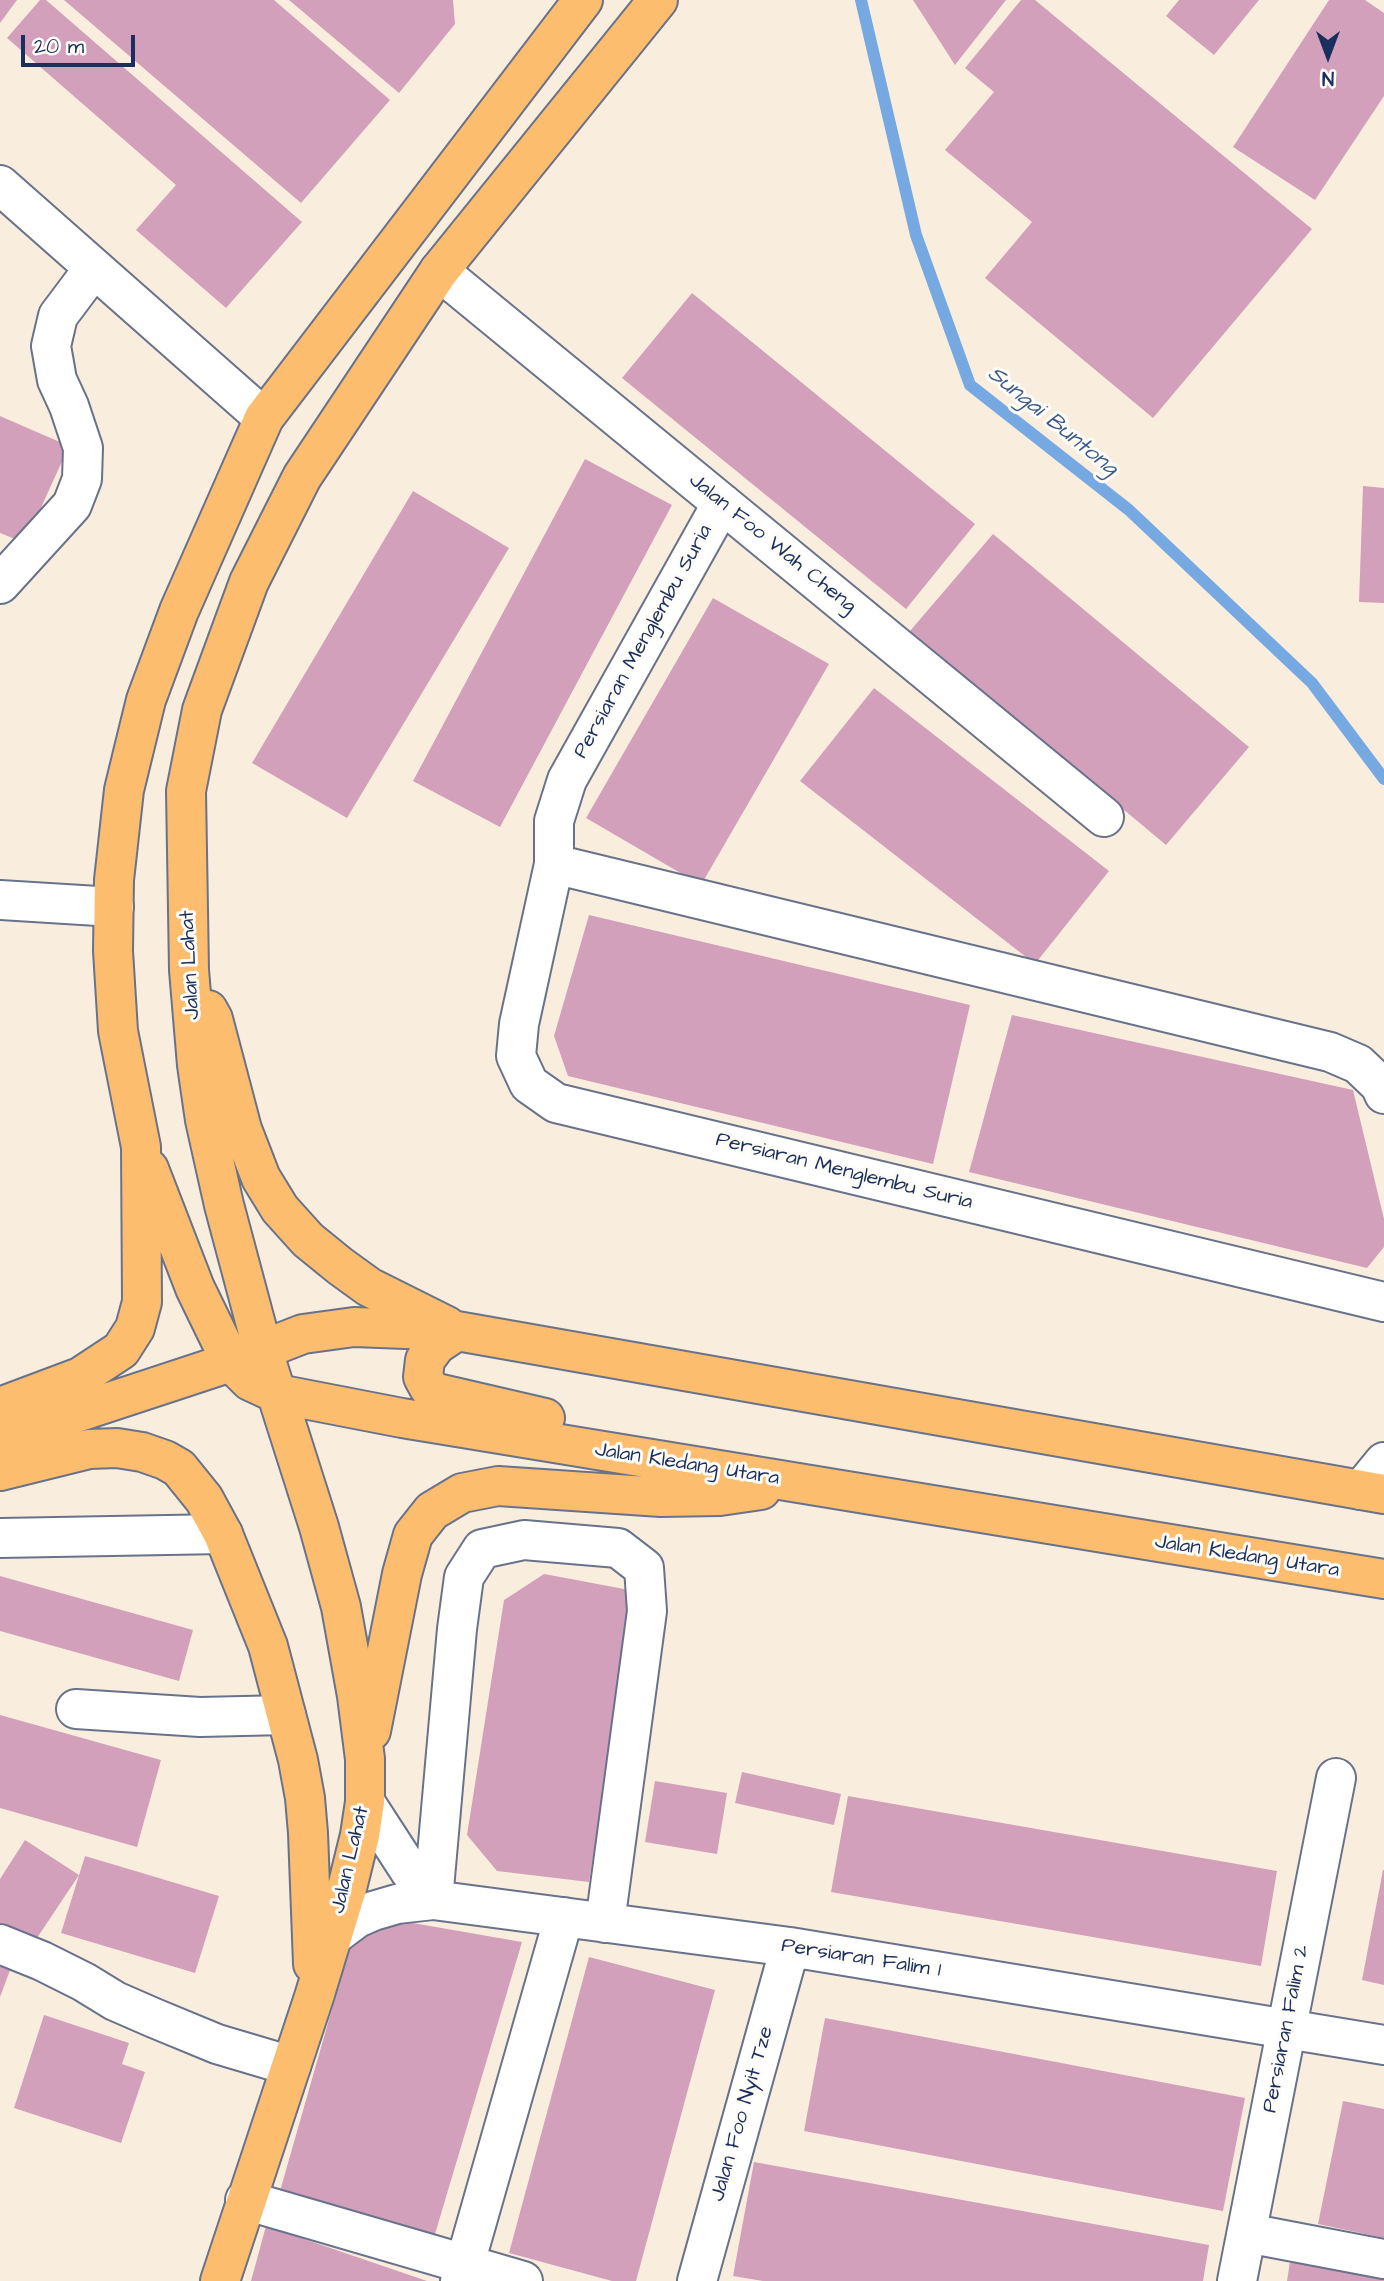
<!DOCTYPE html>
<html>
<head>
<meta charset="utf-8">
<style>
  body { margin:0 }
  #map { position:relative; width:1384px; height:2281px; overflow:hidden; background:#f9eede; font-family:"Architects Daughter",sans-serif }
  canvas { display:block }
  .north { position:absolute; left:1293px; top:21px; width:70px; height:70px; -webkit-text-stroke:5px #fdfcf7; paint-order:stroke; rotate:180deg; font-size:19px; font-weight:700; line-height:28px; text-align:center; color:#1b2f5e }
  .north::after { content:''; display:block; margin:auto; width:24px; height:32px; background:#1b2f5e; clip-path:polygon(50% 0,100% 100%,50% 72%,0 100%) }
  .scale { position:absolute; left:21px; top:35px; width:114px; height:32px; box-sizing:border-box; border:4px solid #1b2f5e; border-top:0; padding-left:9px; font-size:21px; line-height:24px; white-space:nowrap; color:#1b2f5e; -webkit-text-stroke:5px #fdfcf7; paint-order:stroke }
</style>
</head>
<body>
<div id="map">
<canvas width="1384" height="2281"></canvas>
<div class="north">N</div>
<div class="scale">20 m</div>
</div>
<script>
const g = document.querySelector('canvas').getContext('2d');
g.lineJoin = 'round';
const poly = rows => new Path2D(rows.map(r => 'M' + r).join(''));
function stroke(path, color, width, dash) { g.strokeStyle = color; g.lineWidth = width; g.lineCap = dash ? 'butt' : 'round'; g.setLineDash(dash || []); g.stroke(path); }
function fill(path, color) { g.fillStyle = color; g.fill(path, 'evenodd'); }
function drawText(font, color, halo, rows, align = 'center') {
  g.font = font + ' "Architects Daughter",sans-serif'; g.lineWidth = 6; g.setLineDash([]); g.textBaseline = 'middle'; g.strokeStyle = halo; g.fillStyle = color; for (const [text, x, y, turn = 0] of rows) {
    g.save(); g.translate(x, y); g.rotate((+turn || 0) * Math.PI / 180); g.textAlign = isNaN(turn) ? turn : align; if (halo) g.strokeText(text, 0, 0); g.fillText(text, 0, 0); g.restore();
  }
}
stroke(poly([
  [861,0,916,235,970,385,1129,510,1312,683,1384,779]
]), '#76a9e2', 12);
fill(poly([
  [0,0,17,0,0,23],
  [40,0,46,0,302,222,226,308,136,230,176,185,7,38],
  [64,0,274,0,390,100,301,203],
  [289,0,453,0,455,24,399,93],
  [913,0,1006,0,955,65],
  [1021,0,1035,0,1312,229,1153,418,985,278,1032,222,945,150,994,92,965,68],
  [1179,0,1259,0,1214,55,1166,16],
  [1329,0,1365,0,1384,13,1384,96,1315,200,1233,147],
  [692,293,975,524,906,609,622,378],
  [0,416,69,446,25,543,0,533],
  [585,459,672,505,500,827,413,781],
  [1363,486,1384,488,1384,603,1359,602],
  [413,491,509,548,347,818,252,763],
  [993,534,1249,747,1166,845,910,631],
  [713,598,829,664,701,885,586,818],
  [874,688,1109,871,1035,964,800,781],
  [589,915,970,1005,933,1164,568,1076,554,1036],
  [1012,1015,1353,1090,1384,1219,1384,1247,1367,1268,969,1172],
  [544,1574,635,1591,589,1882,497,1871,467,1835,504,1600],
  [0,1576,193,1630,179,1681,0,1631],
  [0,1715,161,1760,137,1847,0,1808],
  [742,1772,841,1794,834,1825,735,1803],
  [655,1781,727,1793,717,1854,645,1842],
  [848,1796,1277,1871,1261,1966,831,1892],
  [25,1840,79,1875,33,1944,0,1923,0,1879],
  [85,1856,219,1896,195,1973,61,1933],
  [1383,1870,1384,1870,1384,1985,1362,1980],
  [384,1918,522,1942,435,2234,280,2191,352,1939],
  [589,1957,715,1990,636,2281,612,2281,509,2253],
  [0,1961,12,1965,0,1997],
  [44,2015,129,2043,122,2064,145,2072,121,2143,14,2108],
  [825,2018,1245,2098,1223,2211,804,2131],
  [1343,2101,1384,2109,1384,2238,1318,2224],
  [754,2162,1209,2245,1203,2281,763,2281,733,2276],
  [266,2226,427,2281,251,2281],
  [1290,2261,1384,2277,1384,2281,1287,2281]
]), '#d3a0bc');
const minor = poly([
  [0,185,264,418],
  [439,271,1104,817],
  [722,503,567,780,554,821,554,864,519,1024,516,1056,529,1084,556,1103,1384,1302],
  [0,584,72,505,82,479,83,448,69,406,57,380,51,346,58,316,94,268],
  [554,864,1330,1052,1358,1064,1380,1085,1384,1094],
  [0,900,114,907],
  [1361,1490,1384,1462],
  [0,1538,223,1534],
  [76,1709,200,1717,286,1715],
  [365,1802,411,1873,433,1900],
  [433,1900,457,1629,464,1577,482,1549,524,1540,618,1548,644,1568,647,1611,605,1923],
  [333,1936,357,1918,373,1911,397,1904,433,1900,790,1947,1384,2045],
  [0,1944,42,1961,84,1982,115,2001,154,2018,217,2044,291,2066],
  [245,2200,523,2281],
  [1247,2233,1384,2259],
  [460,2281,564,1917],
  [697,2281,790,1947],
  [1237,2281,1336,1778]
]);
const major = poly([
  [208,1010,213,1019,242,1129,261,1178,280,1209,308,1240,340,1266,369,1287,447,1326],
  [149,1169,195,1288,231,1362,250,1381,278,1394,402,1418,1384,1579],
  [457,1331,436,1345,425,1360,423,1377,429,1388,437,1393,545,1418],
  [0,1407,80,1377,121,1350,135,1328,142,1302,141,1147,118,1031,113,951,114,880,124,790,146,700,179,611,264,418,583,0],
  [0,1438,231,1362,303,1334,354,1327,457,1331,1384,1494],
  [0,1471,89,1449,117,1448,142,1452,165,1460,179,1468,204,1499,223,1534,268,1646,298,1760,305,1798,308,1833,313,1964],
  [371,1731,402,1574,413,1535,432,1511,462,1493,498,1486,661,1497,720,1496,761,1490],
  [220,2281,314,1997,347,1888,360,1835,365,1802,365,1759,357,1696,341,1607,319,1527,263,1351,224,1205,205,1120,197,1065,189,970,186,791,202,710,249,582,302,477,439,271,658,0]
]);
stroke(minor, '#69728b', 42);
stroke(major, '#69728b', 42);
stroke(minor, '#fff', 38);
stroke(major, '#fcbd6f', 38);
drawText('21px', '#1b2f5e', '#fdfcf7', [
  ["Jalan Foo Wah Cheng",772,544,39],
  ["Persiaran Menglembu Suria",644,642,-61],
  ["Jalan Lahat",191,965,-93],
  ["Persiaran Menglembu Suria",844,1172,14],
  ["Jalan Kledang Utara",687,1465,9],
  ["Jalan Kledang Utara",1247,1557,9],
  ["Jalan Lahat",351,1860,-77],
  ["Persiaran Falim 1",861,1959,9],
  ["Persiaran Falim 2",1287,2029,-79],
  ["Jalan Foo Nyit Tze",743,2114,-74]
]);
drawText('italic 23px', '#3b5a8c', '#fdfcf7', [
  ["Sungai Buntong",1052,422,39]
]);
</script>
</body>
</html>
